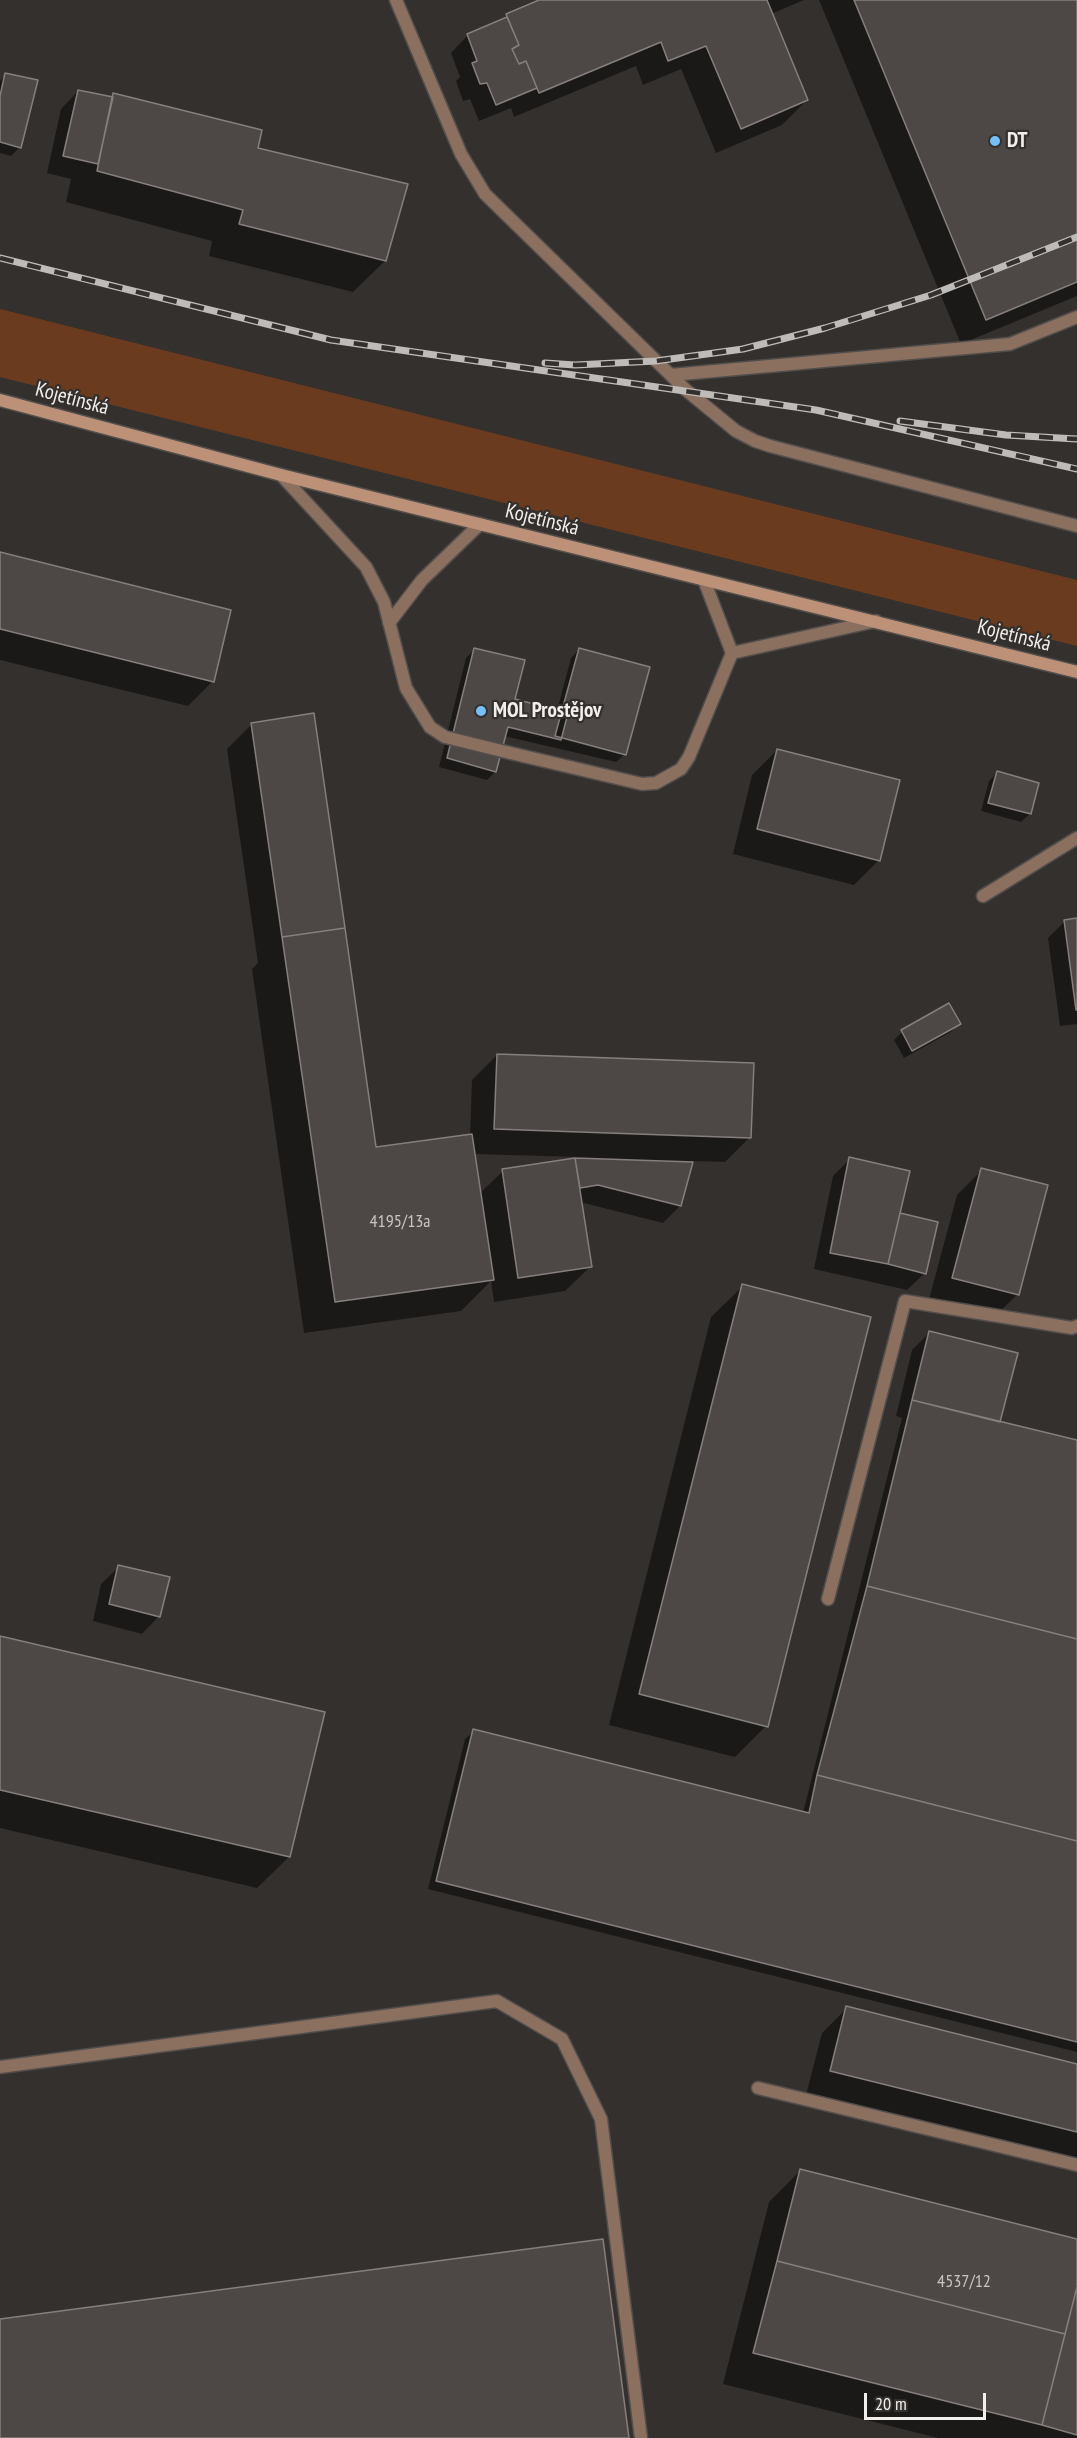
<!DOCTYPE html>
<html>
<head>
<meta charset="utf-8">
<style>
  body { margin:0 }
  #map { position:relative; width:1077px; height:2438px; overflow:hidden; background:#34302d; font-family:"PT Sans Narrow",sans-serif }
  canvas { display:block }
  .scale { position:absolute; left:864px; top:2393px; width:122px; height:27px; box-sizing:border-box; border:3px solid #f1eeec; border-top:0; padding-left:8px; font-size:18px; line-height:21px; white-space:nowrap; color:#f1eeec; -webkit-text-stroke:4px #34302d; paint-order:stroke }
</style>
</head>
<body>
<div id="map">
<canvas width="1077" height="2438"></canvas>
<div class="scale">20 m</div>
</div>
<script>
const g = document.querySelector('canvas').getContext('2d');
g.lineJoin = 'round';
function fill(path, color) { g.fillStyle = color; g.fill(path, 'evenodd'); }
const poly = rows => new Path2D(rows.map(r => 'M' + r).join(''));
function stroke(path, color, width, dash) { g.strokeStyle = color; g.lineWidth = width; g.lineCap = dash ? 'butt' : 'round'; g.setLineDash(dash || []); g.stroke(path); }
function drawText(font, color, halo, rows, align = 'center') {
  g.font = font + ' "PT Sans Narrow",sans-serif'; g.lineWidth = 4.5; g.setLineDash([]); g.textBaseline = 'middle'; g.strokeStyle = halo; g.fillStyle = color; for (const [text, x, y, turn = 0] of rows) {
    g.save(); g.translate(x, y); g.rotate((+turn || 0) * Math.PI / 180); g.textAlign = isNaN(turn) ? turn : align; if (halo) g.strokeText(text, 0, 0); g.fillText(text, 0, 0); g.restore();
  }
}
fill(poly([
  [0,309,1077,580,1077,646,0,377]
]), '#6a3b1e');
fill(poly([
  [543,0,804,0,771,14,807,100,782,125,716,153,681,69,643,85,636,66,514,117,511,108,479,121,470,99,463,101,456,81,460,77,451,53,468,35,500,22,507,15],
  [819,0,1077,0,1077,296,961,344],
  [6,75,20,147,11,156,0,153,0,81],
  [78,91,111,98,114,95,257,149,406,185,385,261,353,292,209,256,212,241,66,202,71,179,47,173,61,109],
  [0,554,213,681,188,706,0,660],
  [475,649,513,700,557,711,571,658,579,649,625,754,616,762,504,736,495,772,487,780,439,767,466,658],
  [252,724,375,1149,470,1136,472,1080,497,1055,750,1137,725,1162,692,1161,680,1206,663,1223,580,1202,590,1267,565,1291,494,1302,491,1281,461,1311,304,1333,252,969,258,963,227,749],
  [473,1154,578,1157,578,1159,503,1171,479,1194],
  [777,750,879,860,854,885,733,854,752,775],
  [997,773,1037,784,1030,814,1021,822,981,811,989,781],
  [1077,919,1077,1024,1060,1026,1048,938,1065,921],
  [959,1023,951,1032,904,1058,894,1040,902,1032],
  [850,1159,925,1273,907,1290,814,1269,833,1176],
  [982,1170,1017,1295,992,1319,928,1303,957,1195],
  [743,1286,766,1726,735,1757,609,1725,711,1317],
  [930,1332,999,1422,1077,1441,1077,2052,428,1889,465,1739,474,1731,803,1813,902,1418,896,1416,912,1350],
  [119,1567,159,1616,142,1634,93,1621,101,1584],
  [0,1637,323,1713,289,1857,257,1888,0,1828],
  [847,2008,1077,2066,1077,2163,806,2095,822,2033],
  [800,2171,1077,2240,1077,2438,938,2438,723,2384,769,2202]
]), '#0007');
const building = poly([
  [539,0,767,0,808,100,741,129,706,46,668,61,661,42,539,93,526,61,519,64,512,49,519,45,506,14,539,0],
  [854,0,1077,0,1077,282,986,320,854,0],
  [507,17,519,45,512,49,519,64,526,61,537,88,496,105,487,83,480,84,472,63,477,61,467,34,507,17],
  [5,73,38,80,21,148,0,142,0,96,5,73],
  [78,90,113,97,98,164,63,156,78,90],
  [113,93,262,130,258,148,408,184,386,261,239,224,243,210,97,171,113,93],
  [0,552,231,610,214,682,0,629,0,552],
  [474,648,525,660,515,699,568,713,561,740,508,727,496,772,447,758,474,648],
  [579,648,650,667,626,755,555,736,579,648],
  [314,713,345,928,282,937,251,723,314,713],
  [777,749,900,780,880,861,757,829,777,749],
  [997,771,1039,783,1031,814,988,803,997,771],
  [1077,918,1077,1010,1076,1010,1064,920,1077,918],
  [345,928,376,1147,472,1134,494,1280,335,1302,282,937,345,928],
  [949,1003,961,1024,912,1051,901,1030,949,1003],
  [497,1054,754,1063,751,1138,494,1129,497,1054],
  [849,1157,910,1171,888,1264,830,1253,849,1157],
  [575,1158,592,1267,518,1278,502,1169,575,1158],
  [575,1158,693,1162,681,1206,598,1185,580,1188,575,1158],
  [981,1168,1048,1185,1019,1295,952,1278,981,1168],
  [900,1213,938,1222,926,1274,888,1264,900,1213],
  [742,1284,871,1317,768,1727,639,1694,742,1284],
  [929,1331,1018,1353,1000,1422,912,1400,929,1331],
  [912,1400,1077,1440,1077,1639,867,1586,912,1400],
  [118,1565,170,1577,160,1617,109,1604,118,1565],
  [867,1586,1077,1639,1077,1841,817,1775,867,1586],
  [0,1636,325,1712,290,1857,0,1790,0,1636],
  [473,1729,809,1813,817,1775,1077,1841,1077,2042,436,1881,473,1729],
  [846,2006,1077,2064,1077,2132,830,2071,846,2006],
  [800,2169,1077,2239,1077,2287,1065,2334,777,2261,800,2169],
  [603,2239,629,2438,0,2438,0,2319,603,2239],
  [777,2261,1065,2334,1042,2425,753,2353,777,2261],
  [1077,2287,1077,2435,1042,2425,1077,2287]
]);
fill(building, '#4d4845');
stroke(building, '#857f7d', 1.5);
const lane = poly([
  [396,0,461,154,485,194,686,390,736,431,755,441,770,446,1077,526],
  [671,375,1010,344,1077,317],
  [281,475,366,567,384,602,406,688,430,727,445,737,502,751,642,784,656,783,681,769,689,757,732,653,704,580],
  [389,623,422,580,480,524],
  [732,653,876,621],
  [983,896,1077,838],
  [828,1599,905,1301,1072,1328,1077,1326],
  [0,2067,497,2001,562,2039,601,2119,641,2438],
  [758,2088,1077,2165]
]);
const secondary = poly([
  [0,400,281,475,1077,672]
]);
stroke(lane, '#524e4c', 15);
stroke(secondary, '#524e4c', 15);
stroke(lane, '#8b6f5f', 12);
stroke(secondary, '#bd9177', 12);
const rail = poly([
  [0,258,331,340,816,410,1077,469],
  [545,363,575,365,656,361,743,349,825,328,931,295,1077,237],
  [900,421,1006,435,1077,439]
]);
stroke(rail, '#bfbbb9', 7);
stroke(rail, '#34302d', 4.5, [14]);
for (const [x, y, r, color] of [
  [995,141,6,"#75c0f6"],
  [481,711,6,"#75c0f6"]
]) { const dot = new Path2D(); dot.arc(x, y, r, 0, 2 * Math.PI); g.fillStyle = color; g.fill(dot); stroke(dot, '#34302d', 2); }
drawText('18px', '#c8c4c2', null, [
  ["4195/13a",400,1222],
  ["4537/12",964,2282]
]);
drawText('bold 21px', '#f1eeec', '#34302d', [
  ["DT",1007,141],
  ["MOL Prostějov",493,711]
], 'left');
drawText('21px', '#f1eeec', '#34302d', [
  ["Kojetínská",72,399,15],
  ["Kojetínská",542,520,14],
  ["Kojetínská",1014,636,14]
]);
</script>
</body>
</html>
